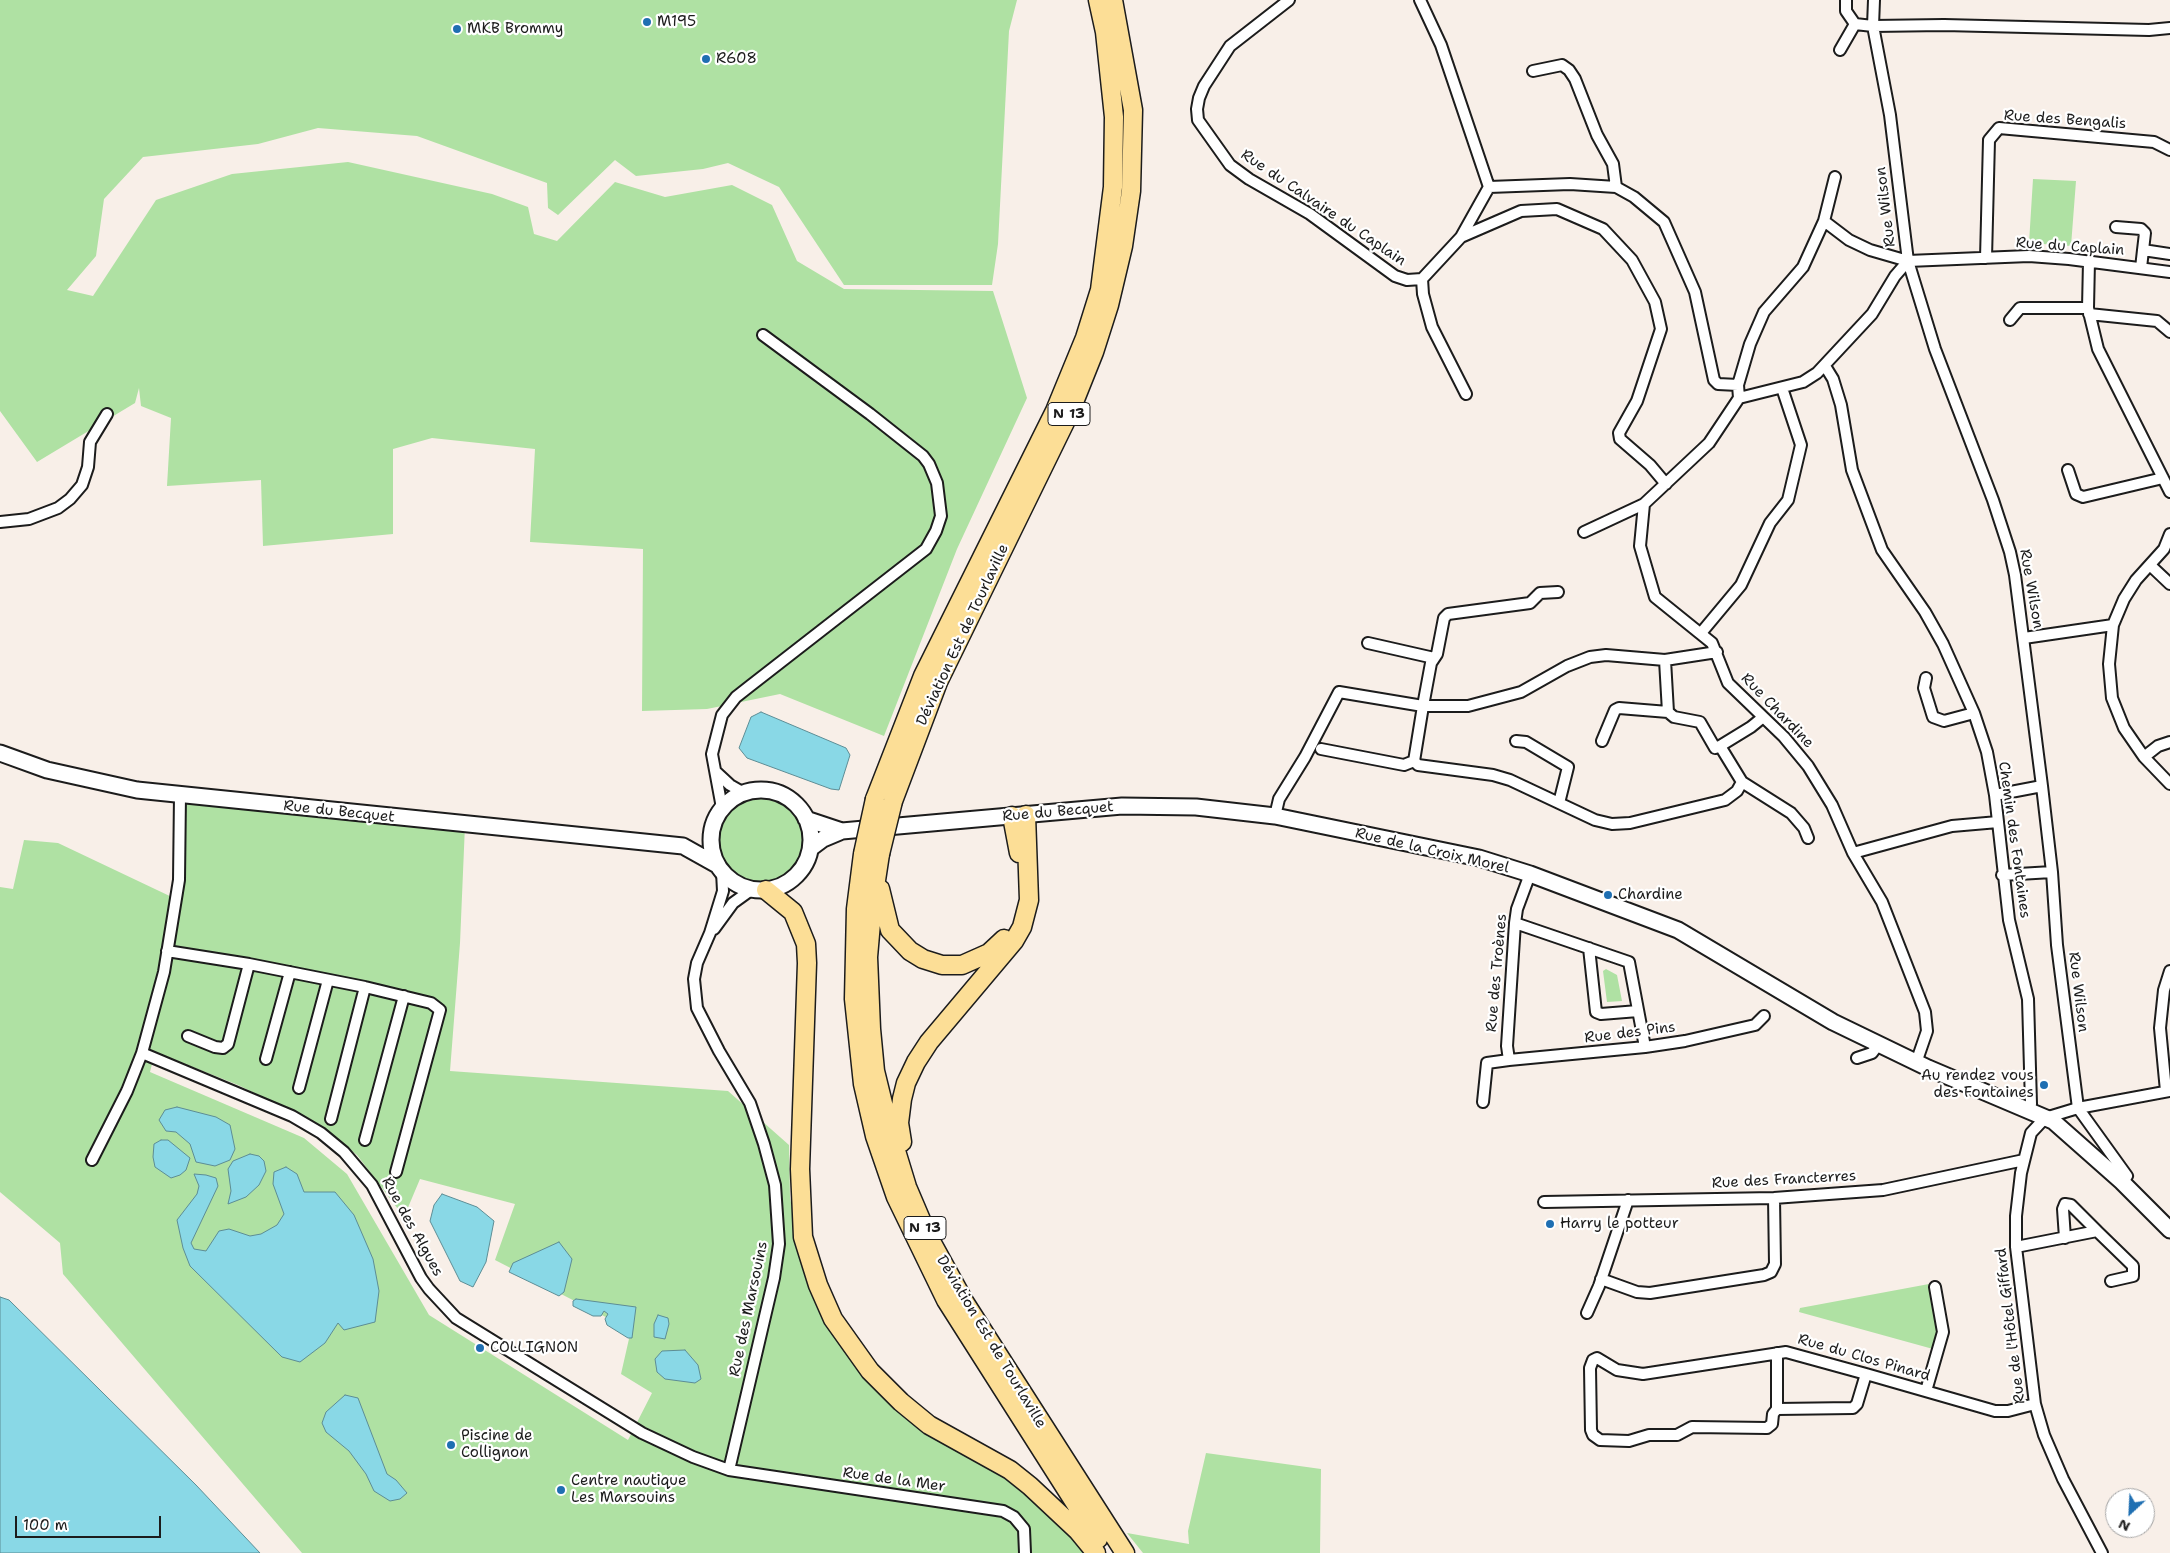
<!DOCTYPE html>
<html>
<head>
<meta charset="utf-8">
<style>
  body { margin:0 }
  #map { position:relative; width:2170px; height:1553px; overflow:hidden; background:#f8efe8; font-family:"Shantell Sans",sans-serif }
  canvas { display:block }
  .north { position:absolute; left:2105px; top:1488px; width:50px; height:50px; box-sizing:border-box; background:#fff; border:1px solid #a4a4a4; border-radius:50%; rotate:205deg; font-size:14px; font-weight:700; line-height:20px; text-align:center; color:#1c1c1c }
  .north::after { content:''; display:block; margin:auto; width:18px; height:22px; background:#1f6fb2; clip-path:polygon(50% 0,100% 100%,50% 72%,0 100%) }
  .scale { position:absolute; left:15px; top:1516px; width:146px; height:22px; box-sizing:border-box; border:2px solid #1c1c1c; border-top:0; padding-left:6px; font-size:15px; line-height:18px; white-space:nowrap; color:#1c1c1c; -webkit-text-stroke:4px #fff; paint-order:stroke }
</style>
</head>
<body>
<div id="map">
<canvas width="2170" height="1553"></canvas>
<div class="north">N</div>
<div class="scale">100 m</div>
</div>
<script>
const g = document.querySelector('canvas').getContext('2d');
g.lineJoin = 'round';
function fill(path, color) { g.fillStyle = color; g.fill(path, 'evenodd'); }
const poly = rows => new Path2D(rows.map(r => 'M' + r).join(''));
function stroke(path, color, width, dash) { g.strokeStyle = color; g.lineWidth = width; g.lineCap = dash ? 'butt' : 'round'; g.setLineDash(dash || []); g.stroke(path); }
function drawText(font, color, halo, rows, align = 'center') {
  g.font = font + ' "Shantell Sans",sans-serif'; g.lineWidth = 4.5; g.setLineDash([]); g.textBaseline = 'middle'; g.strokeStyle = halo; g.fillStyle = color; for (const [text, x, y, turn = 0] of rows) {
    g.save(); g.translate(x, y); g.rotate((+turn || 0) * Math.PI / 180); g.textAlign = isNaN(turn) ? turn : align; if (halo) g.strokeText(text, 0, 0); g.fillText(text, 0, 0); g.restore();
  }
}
fill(poly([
  [0,0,1017,0,1009,31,998,244,992,285,844,285,779,187,728,163,703,169,636,176,615,160,558,215,548,208,547,183,417,136,318,128,258,144,143,157,104,199,96,256,67,290,93,296,156,200,232,174,348,162,492,194,528,207,534,234,557,241,615,182,665,197,732,185,772,205,797,261,844,289,993,291,1027,398,957,549,884,736,780,694,707,709,642,711,643,549,530,542,535,449,432,438,393,449,393,534,263,546,261,480,167,486,171,418,141,406,139,388,135,403,37,462,0,411],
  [2033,179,2076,181,2071,246,2029,243],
  [180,795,465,825,460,943,450,1071,728,1091,789,1145,790,1198,806,1276,837,1341,867,1380,1025,1491,1069,1534,1083,1553,302,1553,63,1274,60,1243,0,1192,0,887,13,889,24,840,58,843,176,899],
  [155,1052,238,1085,315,1123,357,1155,404,1217,420,1179,515,1204,495,1260,631,1330,621,1374,652,1393,628,1440,429,1315,347,1174,304,1138,150,1072],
  '719 841a42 42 0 1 1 84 0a42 42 0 1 1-84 0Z',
  [1606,969,1617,975,1622,1001,1607,1002,1603,971],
  [1929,1284,1938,1332,1933,1349,1799,1312,1800,1308],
  [1206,1453,1321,1469,1320,1553,1143,1553,1127,1533,1189,1544,1188,1531]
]), '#afe1a3');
const water = poly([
  [761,712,846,748,850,755,839,790,831,789,747,758,739,748,751,717,761,712],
  [177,1107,216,1117,230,1125,235,1149,230,1160,215,1166,196,1162,190,1144,176,1132,166,1131,159,1120,165,1110,177,1107],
  [161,1140,168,1140,190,1158,186,1170,180,1175,171,1178,155,1167,153,1157,154,1144,161,1140],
  [250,1154,259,1156,264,1161,266,1171,259,1185,246,1197,228,1204,231,1191,228,1169,233,1161,250,1154],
  [286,1167,297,1174,304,1192,335,1192,354,1215,373,1259,379,1291,375,1322,344,1330,338,1323,325,1343,300,1362,282,1357,190,1266,183,1248,177,1220,197,1194,199,1186,194,1174,206,1175,216,1178,218,1186,191,1243,194,1249,206,1251,219,1231,229,1229,250,1236,261,1234,277,1225,284,1214,273,1184,274,1172,286,1167],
  [442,1194,477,1207,494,1221,486,1262,473,1287,460,1281,430,1221,434,1205,442,1194],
  [559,1242,572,1259,564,1292,559,1296,509,1272,513,1263,559,1242],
  [0,1297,9,1300,196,1485,260,1553,0,1553,0,1297],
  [576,1299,636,1307,632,1338,628,1338,607,1325,605,1319,608,1314,604,1311,601,1316,593,1316,573,1306,573,1301,576,1299],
  [658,1315,668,1318,669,1324,665,1339,654,1337,654,1324,658,1315],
  [685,1350,698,1365,701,1379,695,1383,665,1379,657,1372,655,1359,662,1351,685,1350],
  [345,1395,358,1398,387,1474,396,1480,407,1493,400,1499,390,1501,374,1491,366,1474,349,1451,326,1432,322,1423,326,1412,345,1395]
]);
fill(water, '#89d8e6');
stroke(water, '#5d8d95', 1);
const minor = poly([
  [1289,0,1230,46,1204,86,1199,98,1197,109,1198,120,1230,165,1249,179,1310,214,1395,276,1407,280,1422,279,1461,237,1521,211,1557,209,1603,229,1632,260,1655,302,1661,329,1637,401,1619,433,1620,439,1650,465,1666,484],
  [1420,0,1441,45,1489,187,1570,184,1616,187,1634,197,1664,222,1695,292,1714,380,1718,384,1738,385,1739,398],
  [1846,0,1846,11,1855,24,1873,26,1944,25,2149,30,2170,28],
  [1874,0,1873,26,1890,115,1908,261,1935,349,1993,500,2010,552,2015,575,2042,786,2052,872,2057,945,2078,1108,2127,1176,2122,1182],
  [1840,50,1855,24],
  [1533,71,1562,65,1569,70,1575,79,1597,135,1613,164,1616,187],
  [1824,221,1849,240,1870,250,1908,261,2029,256,2069,259,2170,272],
  [2116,227,2141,229,2145,233,2143,250],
  [1461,237,1489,187],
  [1986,258,1989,140,1999,128,2154,142,2170,150],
  [2089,261,2088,308,2098,349,2170,492],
  [2141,268,2143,250,2170,254],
  [1422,279,1423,294,1432,327,1466,394],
  [2089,314,2157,321,2170,332],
  [2010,320,2020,308,2088,308],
  [1825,366,1833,379,1841,405,1852,470,1882,550,1925,612,1943,644,1974,713,1987,752,1995,795,2009,920,2028,999,2031,1104,2028,1111],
  [1738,385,1750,344,1764,312,1803,267,1824,221,1835,177],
  [2068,470,2076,494,2083,497,2163,478],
  [1644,504,1640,546,1655,597,1712,643,1728,683,1784,737,1808,766,1832,805,1853,853,1882,902,1925,1012,1927,1031,1916,1063],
  [0,522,29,519,58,508,70,499,82,485,88,467,90,442,107,414],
  [1584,532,1644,504,1709,443,1739,398,1803,382,1817,373,1872,314,1895,276,1908,261],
  [2170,534,2164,549,2136,580,2124,599,2113,625,2109,664,2112,698,2124,728,2144,757,2170,784],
  [2150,565,2170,584],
  [1558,592,1540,593,1530,603,1448,614,1444,618,1437,654,1431,663,1423,706,1415,755,1414,761,1418,765,1493,775,1510,780,1595,820,1612,824,1630,823,1725,800,1737,791,1742,782,1720,746,1715,748,1700,722,1674,717,1668,712,1665,660],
  [1701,633,1741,585,1770,523,1788,500,1801,445,1782,388],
  [2024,638,2113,625],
  [1368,643,1434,658],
  [1926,678,1924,688,1933,717,1944,721,1974,713],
  [1516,741,1526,742,1568,767,1559,803],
  [1602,741,1615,710,1619,708,1668,712],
  [1720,746,1751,727,1762,718],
  [1321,749,1404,765,1414,761],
  [2144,757,2158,746,2170,742],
  [716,772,730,785,744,793],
  [1742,782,1791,813,1804,828,1808,838],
  [1995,795,2042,786],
  [722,808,712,754,722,715,736,697,750,686,926,549,936,531,941,516,937,483,929,464,923,456,870,414,763,335],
  [1275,816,1279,799,1305,757,1339,692,1423,706,1468,706,1521,692,1567,666,1590,657,1606,655,1665,660,1717,652],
  [1853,853,1952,826,1998,822],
  [722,872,723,891,710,933,697,963,694,979,697,1008,719,1051,750,1103,764,1144,775,1185,779,1244,774,1278,729,1470],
  [1530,874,1517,909,1515,923,1507,1046,1509,1060,1645,1047,1685,1041,1755,1025,1764,1016],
  [2002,875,2052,872],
  [1515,923,1629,962,1645,1047],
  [714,929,733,903,751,890],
  [1589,948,1596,1012,1601,1014,1638,1011],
  [167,951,249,964,365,987,431,1003,440,1010,396,1172],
  [188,1036,215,1047,223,1048,228,1044,249,964],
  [142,1053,292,1116,321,1133,344,1152,372,1185,421,1278,429,1289,456,1318,642,1433,693,1457,729,1470,1003,1511,1014,1517,1024,1529,1025,1553],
  [1857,1058,1872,1053,1878,1045],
  [266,1059,290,972],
  [299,1088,328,980],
  [2166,1091,2160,1028,2164,990,2170,971],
  [1483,1102,1487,1063,1509,1060],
  [331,1119,365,987],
  [365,1140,404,996],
  [92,1160,127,1091,142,1053,164,972,179,880,180,795],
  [1544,1202,1774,1198,1883,1190,2024,1160],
  [2065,1238,2063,1209,2065,1204,2071,1205,2097,1231],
  [2016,1247,2097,1231,2133,1266,2133,1276,2111,1281],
  [1601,1279,1637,1292,1650,1293,1764,1275,1771,1272,1775,1264,1774,1198],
  [1587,1313,1599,1286,1628,1200],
  [1866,1374,1857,1404,1853,1408,1777,1409,1773,1414,1772,1424,1767,1428,1692,1427,1677,1435,1649,1435,1629,1441,1600,1440,1593,1435,1591,1430,1590,1368,1593,1360,1597,1358,1617,1370,1643,1374,1786,1352,1866,1374,1995,1411,2008,1411,2035,1404],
  [1926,1391,1943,1332,1935,1287],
  [1777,1409,1777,1353],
  [2102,1553,2063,1479,2044,1435,2035,1404,2016,1247,2016,1216,2021,1173,2031,1133,2045,1118,2078,1108,2170,1091]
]);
const secondary = poly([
  [0,753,47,770,137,790,683,846,717,865],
  '711 840a50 50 0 1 1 100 0a50 50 0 1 1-100 0Z',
  [806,819,842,831],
  [811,848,823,839,842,831,1122,806,1196,807,1275,816,1479,858,1530,874,1678,930,1833,1022,1928,1068,2053,1121,2122,1182,2170,1230]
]);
const trunk = poly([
  [875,799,923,676,1055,411,1085,338,1100,290,1113,187,1114,117,1105,32,1098,0],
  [893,801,938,682,1070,412,1094,352,1109,305,1123,246,1131,191,1133,110,1113,0],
  [1012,816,1019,853],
  [863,854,856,909,854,999,863,1084,875,1136,896,1197,946,1300,1098,1539],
  [880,854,873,900,868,957,871,1029,875,1071,889,1128,907,1187,927,1234,965,1303,1125,1553],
  [880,889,890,930,910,951,923,959,942,965,962,965,989,953,1004,939],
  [766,890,793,912,806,944,807,963,800,1169,803,1237,818,1285,833,1319,870,1371,901,1402,929,1425,1010,1470,1030,1486,1078,1531,1096,1553],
  [902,1142,899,1123,902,1099,906,1083,916,1062,929,1042,1014,941,1022,927,1029,900,1026,815]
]);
stroke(minor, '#1c1c1c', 14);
stroke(secondary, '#1c1c1c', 19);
stroke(trunk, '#1c1c1c', 21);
stroke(minor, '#fff', 10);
stroke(secondary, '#fff', 15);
stroke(trunk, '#fcde96', 18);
const trunkBridge = poly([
  [863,854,875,799],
  [880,854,893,801]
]);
stroke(trunkBridge, '#1c1c1c', 21, []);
stroke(trunkBridge, '#fcde96', 18);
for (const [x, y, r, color] of [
  [647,22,5,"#1f6fb2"],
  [457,29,5,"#1f6fb2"],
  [706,59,5,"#1f6fb2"],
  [1608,895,5,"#1f6fb2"],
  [2044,1085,5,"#1f6fb2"],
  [1550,1224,5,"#1f6fb2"],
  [480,1348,5,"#1f6fb2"],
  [451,1445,5,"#1f6fb2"],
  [561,1490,5,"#1f6fb2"]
]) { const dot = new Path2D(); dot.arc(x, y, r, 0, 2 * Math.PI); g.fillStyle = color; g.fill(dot); stroke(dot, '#fff', 2); }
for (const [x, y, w] of [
  [1069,414,42],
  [925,1228,42]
]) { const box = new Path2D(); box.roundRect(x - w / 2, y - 11.5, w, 23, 4); g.fillStyle = '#fff'; g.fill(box); stroke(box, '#1c1c1c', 1); }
drawText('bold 14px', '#1c1c1c', null, [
  ["N 13",1069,414],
  ["N 13",925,1228]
]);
drawText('15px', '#1c1c1c', '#fff', [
  ["M195",657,22],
  ["MKB Brommy",467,29],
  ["R608",716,59],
  ["Chardine",1618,895],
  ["Au rendez vous",2034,1076,"right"],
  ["des Fontaines",2034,1093,"right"],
  ["Harry le potteur",1560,1224],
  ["COLLIGNON",490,1348],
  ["Piscine de",461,1436],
  ["Collignon",461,1453],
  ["Centre nautique",571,1481],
  ["Les Marsouins",571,1498]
], 'left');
drawText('15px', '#1c1c1c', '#fff', [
  ["Rue des Bengalis",2065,120,4],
  ["Rue Wilson",1886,207,-97],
  ["Rue du Calvaire du Caplain",1323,208,34],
  ["Rue du Caplain",2070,247,4],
  ["Rue Wilson",2031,589,80],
  ["Déviation Est de Tourlaville",963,635,-65],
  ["Rue Chardine",1777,711,46],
  ["Rue du Becquet",339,812,6],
  ["Rue du Becquet",1058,812,-5],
  ["Chemin des Fontaines",2014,840,82],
  ["Rue de la Croix Morel",1432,851,13],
  ["Rue des Troènes",1497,973,-85],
  ["Rue Wilson",2078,992,83],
  ["Rue des Pins",1630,1033,-7],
  ["Rue des Francterres",1784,1180,-3],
  ["Rue des Algues",412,1227,61],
  ["Rue des Marsouins",749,1309,-78],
  ["Rue de l'Hôtel Giffard",2011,1326,-97],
  ["Déviation Est de Tourlaville",991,1342,59],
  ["Rue du Clos Pinard",1864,1358,16],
  ["Rue de la Mer",894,1480,8]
]);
</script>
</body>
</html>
